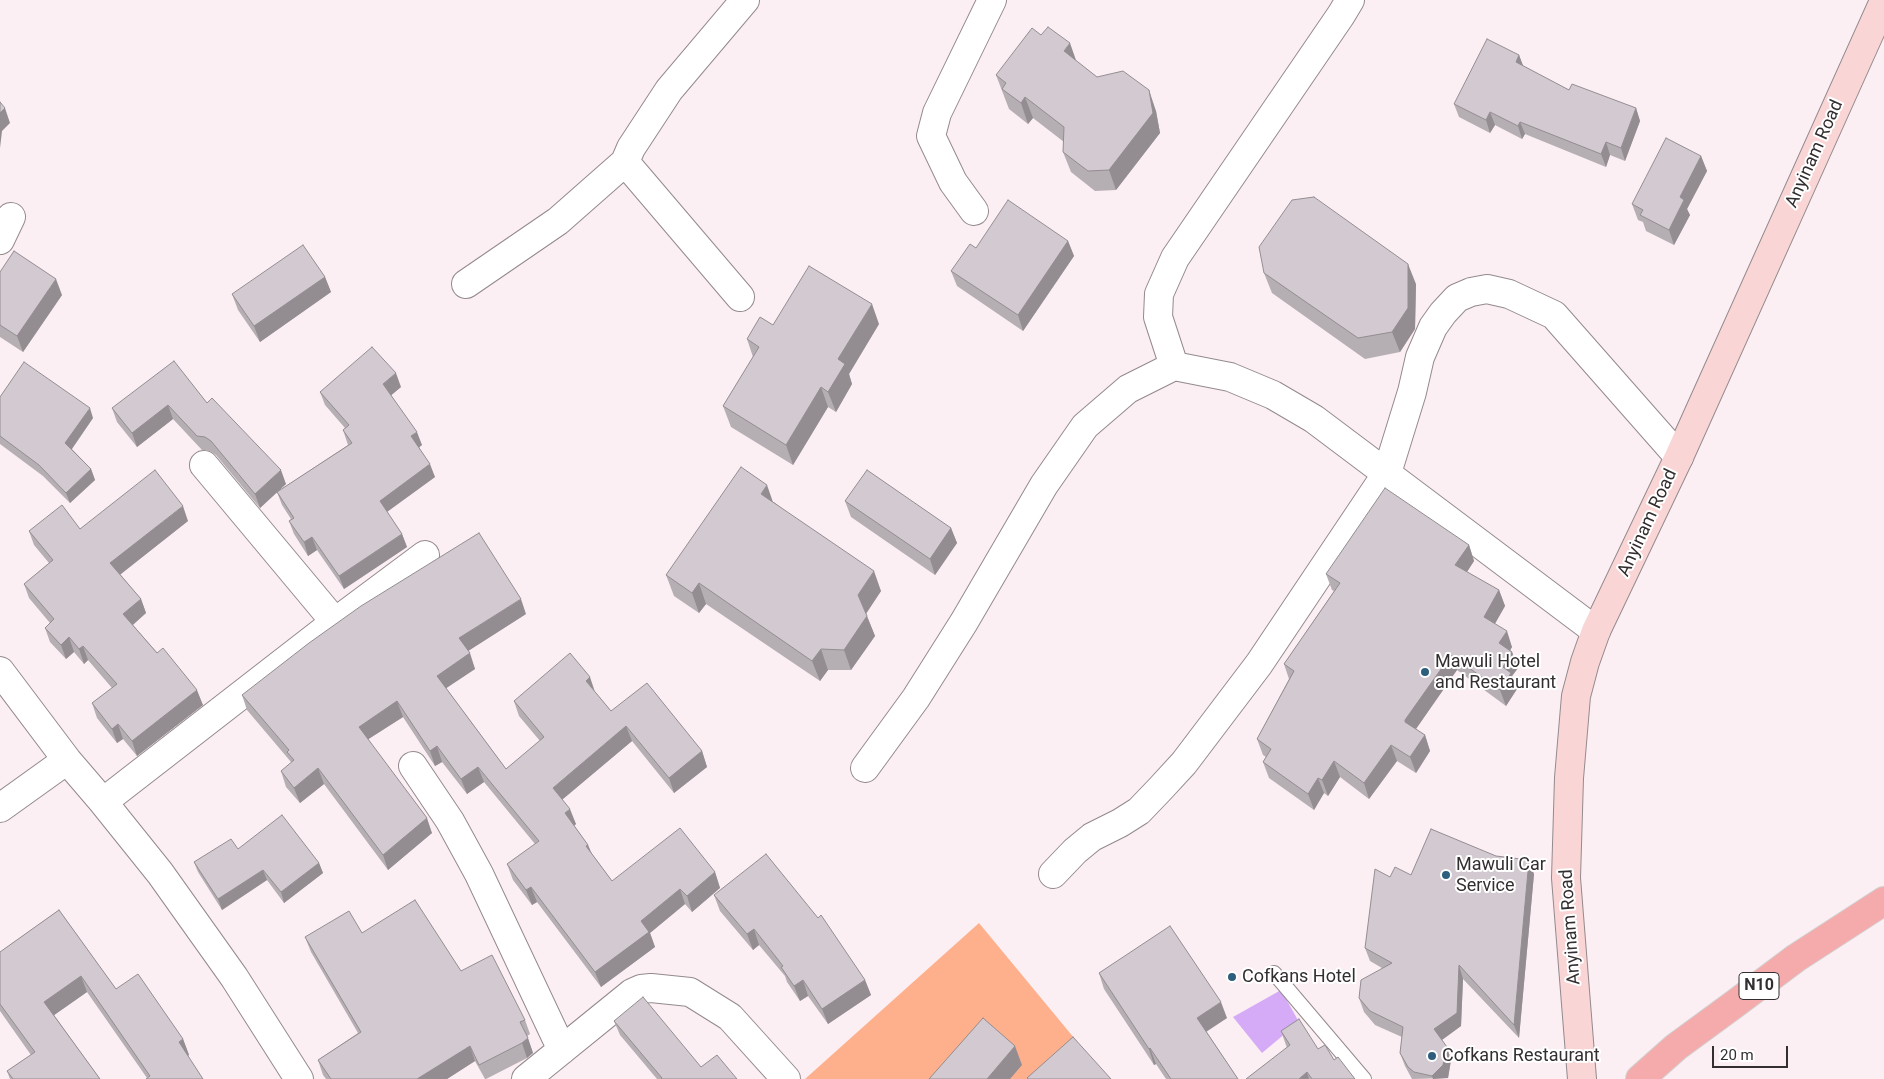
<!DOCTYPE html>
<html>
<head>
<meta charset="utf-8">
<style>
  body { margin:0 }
  #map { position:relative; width:1884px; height:1079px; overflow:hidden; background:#fbeff3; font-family:Roboto,sans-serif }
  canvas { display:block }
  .scale { position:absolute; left:1712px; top:1046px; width:76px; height:22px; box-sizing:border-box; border:2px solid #332f30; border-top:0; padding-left:6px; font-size:15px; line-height:18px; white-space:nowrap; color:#332f30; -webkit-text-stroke:4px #fff; paint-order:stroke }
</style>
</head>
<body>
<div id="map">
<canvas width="1884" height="1079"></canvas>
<div class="scale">20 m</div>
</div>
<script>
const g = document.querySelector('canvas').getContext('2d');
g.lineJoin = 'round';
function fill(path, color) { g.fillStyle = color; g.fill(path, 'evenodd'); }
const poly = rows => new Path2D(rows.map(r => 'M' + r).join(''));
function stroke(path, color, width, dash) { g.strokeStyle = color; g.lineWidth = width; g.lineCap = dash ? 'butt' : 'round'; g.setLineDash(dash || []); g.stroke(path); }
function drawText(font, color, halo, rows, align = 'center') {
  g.font = font + ' Roboto,sans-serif'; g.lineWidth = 4; g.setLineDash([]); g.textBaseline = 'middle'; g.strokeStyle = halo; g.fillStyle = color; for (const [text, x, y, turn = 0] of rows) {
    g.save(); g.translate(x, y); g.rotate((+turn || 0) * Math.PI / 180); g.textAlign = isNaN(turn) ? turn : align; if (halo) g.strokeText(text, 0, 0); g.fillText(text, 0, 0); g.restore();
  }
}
fill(poly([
  [979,923,1108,1079,805,1079]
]), '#feb08c');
fill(poly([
  [1281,990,1299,1022,1262,1053,1233,1017]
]), '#d5abf7');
const lane = poly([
  [1274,973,1364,1079]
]);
const street = poly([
  [974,211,953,182,931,136,937,113,992,0],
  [0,240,11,217],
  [466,284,558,221,625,162],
  [740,297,625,162,631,148,669,90,745,0],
  [1174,366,1158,317,1159,294,1175,258,1341,15,1350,0],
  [204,465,335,622],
  [0,671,67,760,103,802,160,873,234,977,299,1079],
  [413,766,450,821,479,874,562,1050],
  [865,768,916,698,964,622,1044,485,1085,426,1128,389,1174,366,1230,377,1273,395,1314,419,1596,631],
  [103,802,335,622,425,555],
  [0,808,67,760],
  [1053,874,1075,851,1092,837,1120,823,1139,811,1161,788,1184,763,1259,664,1387,473,1412,392,1420,357,1433,327,1443,313,1457,298,1471,292,1487,289,1509,294,1554,315,1679,457],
  [526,1079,632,993,641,989,651,988,690,992,730,1017,786,1079]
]);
const secondary = poly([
  [1582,1079,1566,878,1569,778,1576,696,1585,662,1596,631,1679,457,1884,1]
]);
const primary = poly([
  [1640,1079,1676,1047,1736,1003,1796,958,1884,901]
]);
stroke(lane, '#948a8d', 16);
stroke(street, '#948a8d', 30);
stroke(secondary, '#948a8d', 30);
stroke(primary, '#d2d1d1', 30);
stroke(lane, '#fff', 14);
stroke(street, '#fff', 28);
stroke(secondary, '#fad5d5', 28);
stroke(primary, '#f5abac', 28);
fill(poly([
  [1519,55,1523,66,1569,90,1636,108,1640,121,1625,161,1610,155,1606,167,1525,134,1522,139,1495,125,1490,133,1459,117,1454,104],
  [1076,61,1097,77,1156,111,1160,133,1116,190,1095,191,1071,172,1063,152,1064,142,1033,118,1028,124,1009,109,996,75],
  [1701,156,1707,171,1687,209,1690,215,1674,245,1646,231,1643,222,1638,220,1632,204],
  [1068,241,1074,256,1023,331,957,286,951,271,976,248],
  [0,272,62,295,23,352,0,337],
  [1264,273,1416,284,1415,329,1400,352,1365,359,1272,293],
  [325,277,331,292,260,342,238,310,232,294],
  [879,324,849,374,852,384,836,412,828,407,793,465,731,427,723,406,753,357,747,339,773,325],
  [401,387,391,395,422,445,419,447,435,477,387,512,402,534,407,547,344,589,317,550,308,556,294,534,289,521,291,519,282,505,277,492,348,445,343,430,345,428,325,405,320,392],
  [0,397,93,418,72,449,91,469,95,480,70,503,43,476,0,444],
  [207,403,286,484,260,508,216,455,210,451,202,450,173,419,137,447,117,422,112,408],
  [845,501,951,528,957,543,935,575,851,517],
  [774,502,881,591,866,614,875,636,851,670,828,670,820,681,706,604,699,613,674,596,666,575],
  [188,521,120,574,141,599,146,613,133,625,203,705,137,756,123,739,117,743,97,718,92,703,112,688,88,660,84,664,74,652,66,659,50,642,45,628,50,623,29,598,24,584,49,563,34,545,29,531,80,529],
  [1469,545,1474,561,1467,572,1499,590,1505,606,1495,624,1512,647,1510,650,1512,652,1518,668,1512,676,1517,689,1506,706,1457,670,1416,729,1425,735,1430,751,1416,773,1397,761,1369,799,1340,777,1328,796,1324,793,1314,810,1269,778,1263,762,1266,757,1263,755,1257,739,1289,679,1284,664,1334,591,1332,590,1326,574],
  [526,614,468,651,475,669,446,688,506,769,540,741,519,716,514,701,595,692,611,711,702,751,707,767,674,793,632,741,562,800,576,824,574,826,588,845,592,854,612,881,715,872,720,888,692,912,685,904,650,933,655,947,601,987,537,902,532,905,513,880,507,864,535,844,484,782,467,794,442,762,435,766,403,717,368,739,432,833,388,870,324,784,300,803,286,787,281,771,291,763,291,762,247,710,242,695],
  [238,849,319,863,323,873,284,903,267,880,222,910,198,872,194,862],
  [1534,874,1519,1038,1463,979,1461,1026,1442,1040,1451,1060,1448,1078,1412,1079,1405,1066,1400,1053,1402,1037,1375,1025,1364,1012,1359,998,1382,968,1370,961,1365,948,1390,877,1411,875],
  [714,895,865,980,871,995,828,1024,808,996,800,1001,787,982,785,976,759,945,753,950,720,911],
  [59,910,116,989,183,1039,189,1055,147,1078,87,992,54,1015,100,1079,10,1079,7,1071,31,1055,0,1011,0,952],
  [362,933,461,971,525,1020,530,1034,527,1036,533,1053,527,1058,486,1079,485,1079,475,1061,447,1079,326,1079,323,1075,318,1060,358,1033,311,952,305,937],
  [1099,973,1227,1018,1206,1031,1238,1079,1166,1079,1156,1064,1154,1065,1104,989],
  [614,1021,701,1067,737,1079,657,1079,620,1035],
  [1281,1031,1318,1049,1334,1060,1355,1079,1246,1079,1287,1048]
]), '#b5aeb3');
fill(poly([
  [1070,43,1077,63,1064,51],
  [1519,55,1524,68,1516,62],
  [1149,90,1156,111,1160,133,1116,190,1109,170],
  [1025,97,1033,118,1028,124,1021,103],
  [5,108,10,123,2,131,0,148,0,113],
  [1636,108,1640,121,1625,161,1621,148],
  [1490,112,1495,125,1490,133,1486,120],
  [1520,122,1525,134,1522,139,1518,126],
  [1606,142,1610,155,1606,167,1601,154],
  [1701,156,1707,171,1687,209,1690,215,1674,245,1669,230,1680,197],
  [1068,241,1074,256,1023,331,1018,315],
  [1408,264,1416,284,1415,329,1400,352,1392,332],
  [325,277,331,292,260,342,254,326],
  [56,279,62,295,23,352,17,336],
  [872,304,879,324,849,374,852,384,836,412,828,392,838,359],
  [396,373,401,387,388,398,383,384],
  [821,387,828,407,793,465,786,445],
  [168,405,173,419,137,447,132,433],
  [90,408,93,418,69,453,65,443],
  [417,432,422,445,416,450,411,436],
  [430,464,435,477,384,514,380,501],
  [91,469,95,480,70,503,66,493],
  [281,470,286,484,260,508,255,494],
  [767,485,774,505,761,494],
  [183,506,188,521,116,578,110,563],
  [951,528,957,543,935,575,930,559],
  [402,534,407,547,344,589,339,576],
  [312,537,317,550,308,556,304,542],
  [1469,545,1474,561,1461,581,1455,565],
  [874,571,881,591,865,615,858,595],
  [699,583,706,604,699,613,692,593],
  [1499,590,1505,606,1490,632,1484,617],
  [141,599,146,613,129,628,123,614],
  [521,599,526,614,465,653,459,638],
  [867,616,875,636,851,670,844,650],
  [1507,631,1512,647,1505,659,1499,643],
  [69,637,74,652,66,659,61,645],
  [83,646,88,660,84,664,79,649],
  [821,649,828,670,820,681,812,661],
  [1512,652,1518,668,1512,676,1517,689,1506,706,1500,690,1503,667],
  [470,653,475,669,442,691,437,676],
  [1451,655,1457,670,1411,736,1405,720],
  [590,677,595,692,586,681],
  [197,690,203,705,137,756,132,741],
  [397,701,403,717,364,742,359,727],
  [118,724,123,739,117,743,112,729],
  [626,726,632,741,558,803,553,788],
  [1425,735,1430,751,1416,773,1410,757],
  [1391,745,1397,761,1369,799,1364,783],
  [437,746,442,762,435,766,430,751],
  [702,751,707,767,674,793,669,778],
  [1334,761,1340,777,1328,796,1322,780],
  [478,767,484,782,467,794,461,779],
  [318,768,324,784,300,803,294,788],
  [1318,778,1324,793,1314,810,1308,794],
  [570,809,576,824,570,829,565,813],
  [427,818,432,833,388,870,383,855],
  [588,845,594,860,586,846],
  [1529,860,1534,874,1519,1038,1514,1025],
  [319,863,323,873,284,903,281,892],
  [263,870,267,880,222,910,218,899],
  [715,872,720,888,692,912,687,896],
  [531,887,537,902,532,905,526,890],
  [680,889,685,904,650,933,655,947,601,987,595,972,641,921],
  [754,929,759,945,753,950,747,934],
  [1459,965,1463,979,1461,1026,1439,1042,1434,1029],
  [81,976,87,992,50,1018,44,1002],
  [803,980,808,996,800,1001,794,986],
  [865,980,871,995,828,1024,822,1009],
  [1221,1002,1227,1018,1203,1034,1197,1018],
  [528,1038,533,1053,527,1058,522,1043],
  [183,1039,189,1055,185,1058,179,1042],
  [470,1046,475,1061,447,1079,417,1079],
  [1015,1046,1022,1065,1010,1079,987,1079],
  [1447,1047,1451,1060,1448,1078,1433,1079,1432,1076],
  [1150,1048,1156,1064,1154,1065,1149,1049],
  [1307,1072,1309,1079,1299,1079]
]), '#938d92');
const building = poly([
  [1048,27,1070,43,1064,51,1097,77,1123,71,1149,90,1153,113,1109,170,1088,171,1063,152,1064,127,1025,97,1021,103,1002,89,1006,83,996,75,1032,28,1041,35,1048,27],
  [1487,39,1519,55,1516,62,1569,90,1572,84,1636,108,1621,148,1606,142,1601,154,1520,122,1518,126,1490,112,1486,120,1454,104,1487,39],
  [0,102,5,108,0,113,0,102],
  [1666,138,1701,156,1680,197,1684,200,1669,230,1640,215,1643,210,1632,204,1666,138],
  [1314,197,1408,264,1408,308,1392,332,1358,338,1264,273,1259,247,1292,200,1314,197],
  [1008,200,1068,241,1018,315,951,271,970,244,976,248,1008,200],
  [303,245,325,277,254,326,232,294,303,245],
  [14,251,56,279,17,336,0,325,0,272,14,251],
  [809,266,872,304,838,359,845,364,828,392,821,387,786,445,723,406,759,347,747,339,760,317,773,325,809,266],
  [372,347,396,373,383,384,417,432,411,436,430,464,380,501,402,534,339,576,312,537,304,542,289,521,294,518,277,492,352,443,343,430,349,425,320,392,372,347],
  [174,361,207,403,212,398,281,470,255,494,211,441,205,437,197,436,168,405,132,433,112,408,174,361],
  [24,362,90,408,65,443,91,469,66,493,39,465,0,436,0,397,24,362],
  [741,467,767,485,761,494,874,571,858,595,867,616,844,650,821,649,812,661,699,583,692,593,666,575,741,467],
  [155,470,183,506,110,563,141,599,123,614,157,653,163,648,197,690,132,741,118,724,112,729,92,703,117,684,83,646,79,649,69,637,61,645,45,628,54,619,24,584,53,560,29,531,62,505,80,529,155,470],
  [867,470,951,528,930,559,845,501,867,470],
  [1385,488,1469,545,1455,565,1499,590,1484,617,1507,631,1499,643,1512,652,1503,667,1511,673,1500,690,1451,655,1405,720,1405,722,1425,735,1410,757,1391,745,1364,783,1334,761,1322,780,1318,778,1308,794,1263,762,1271,749,1257,739,1294,671,1284,664,1340,583,1326,574,1385,488],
  [479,533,521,599,459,638,470,653,437,676,506,769,544,737,514,701,570,653,590,677,586,681,611,711,647,683,702,751,669,778,626,726,553,788,570,809,565,813,588,845,586,846,612,881,680,828,715,872,687,896,680,889,641,921,649,932,595,972,531,887,526,890,507,864,539,841,478,767,461,779,437,746,430,751,397,701,359,727,427,818,383,855,318,768,294,788,281,771,294,760,287,752,289,750,242,695,309,643,361,606,479,533],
  [282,815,319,863,281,892,263,870,218,899,194,862,231,839,238,849,282,815],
  [1431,829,1496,856,1529,860,1514,1025,1459,965,1457,1013,1434,1029,1447,1047,1443,1065,1432,1076,1414,1072,1408,1067,1400,1053,1403,1027,1370,1011,1359,998,1361,980,1392,963,1365,948,1375,869,1390,877,1395,867,1411,875,1431,829],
  [766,854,818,918,821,915,865,980,822,1009,803,980,794,986,781,967,783,966,754,929,747,934,714,895,766,854],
  [415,900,461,971,492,955,525,1020,520,1022,528,1038,522,1043,479,1065,470,1046,417,1079,331,1079,318,1060,361,1032,305,937,349,911,362,933,415,900],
  [59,910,116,989,138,974,183,1039,179,1042,203,1079,146,1079,150,1076,81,976,44,1002,100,1079,13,1079,7,1071,35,1052,0,1004,0,952,59,910],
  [1170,926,1221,1002,1197,1018,1238,1079,1171,1079,1150,1048,1149,1049,1099,973,1170,926],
  [643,997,701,1067,717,1055,737,1079,661,1079,662,1078,614,1021,643,997],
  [983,1018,1015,1046,987,1079,929,1079,983,1018],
  [1299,1019,1318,1049,1325,1045,1334,1060,1338,1057,1355,1079,1312,1079,1307,1072,1299,1079,1246,1079,1290,1045,1281,1031,1299,1019],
  [1073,1037,1111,1079,1028,1079,1027,1078,1073,1037]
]);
fill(building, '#d2cad0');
stroke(building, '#938d92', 1);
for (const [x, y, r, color] of [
  [1425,672,5,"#2d5e7c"],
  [1446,875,5,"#2d5e7c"],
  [1232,977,5,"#2d5e7c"],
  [1432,1056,5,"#2d5e7c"]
]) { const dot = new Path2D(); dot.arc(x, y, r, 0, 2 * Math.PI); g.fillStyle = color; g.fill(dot); stroke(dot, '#fff', 2); }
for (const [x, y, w] of [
  [1759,986,40]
]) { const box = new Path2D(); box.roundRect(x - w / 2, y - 13.5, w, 27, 4); g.fillStyle = '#fff'; g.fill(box); stroke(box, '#332f30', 1); }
drawText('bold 16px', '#332f30', null, [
  ["N10",1759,986]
]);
drawText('18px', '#332f30', '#fff', [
  ["Anyinam Road",1815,154,-66],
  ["Anyinam Road",1648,523,-65],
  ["Anyinam Road",1571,927,-94]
]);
drawText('18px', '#332f30', '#fff', [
  ["Mawuli Hotel",1435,662],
  ["and Restaurant",1435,683],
  ["Mawuli Car",1456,865],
  ["Service",1456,886],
  ["Cofkans Hotel",1242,977],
  ["Cofkans Restaurant",1442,1056]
], 'left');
</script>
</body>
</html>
